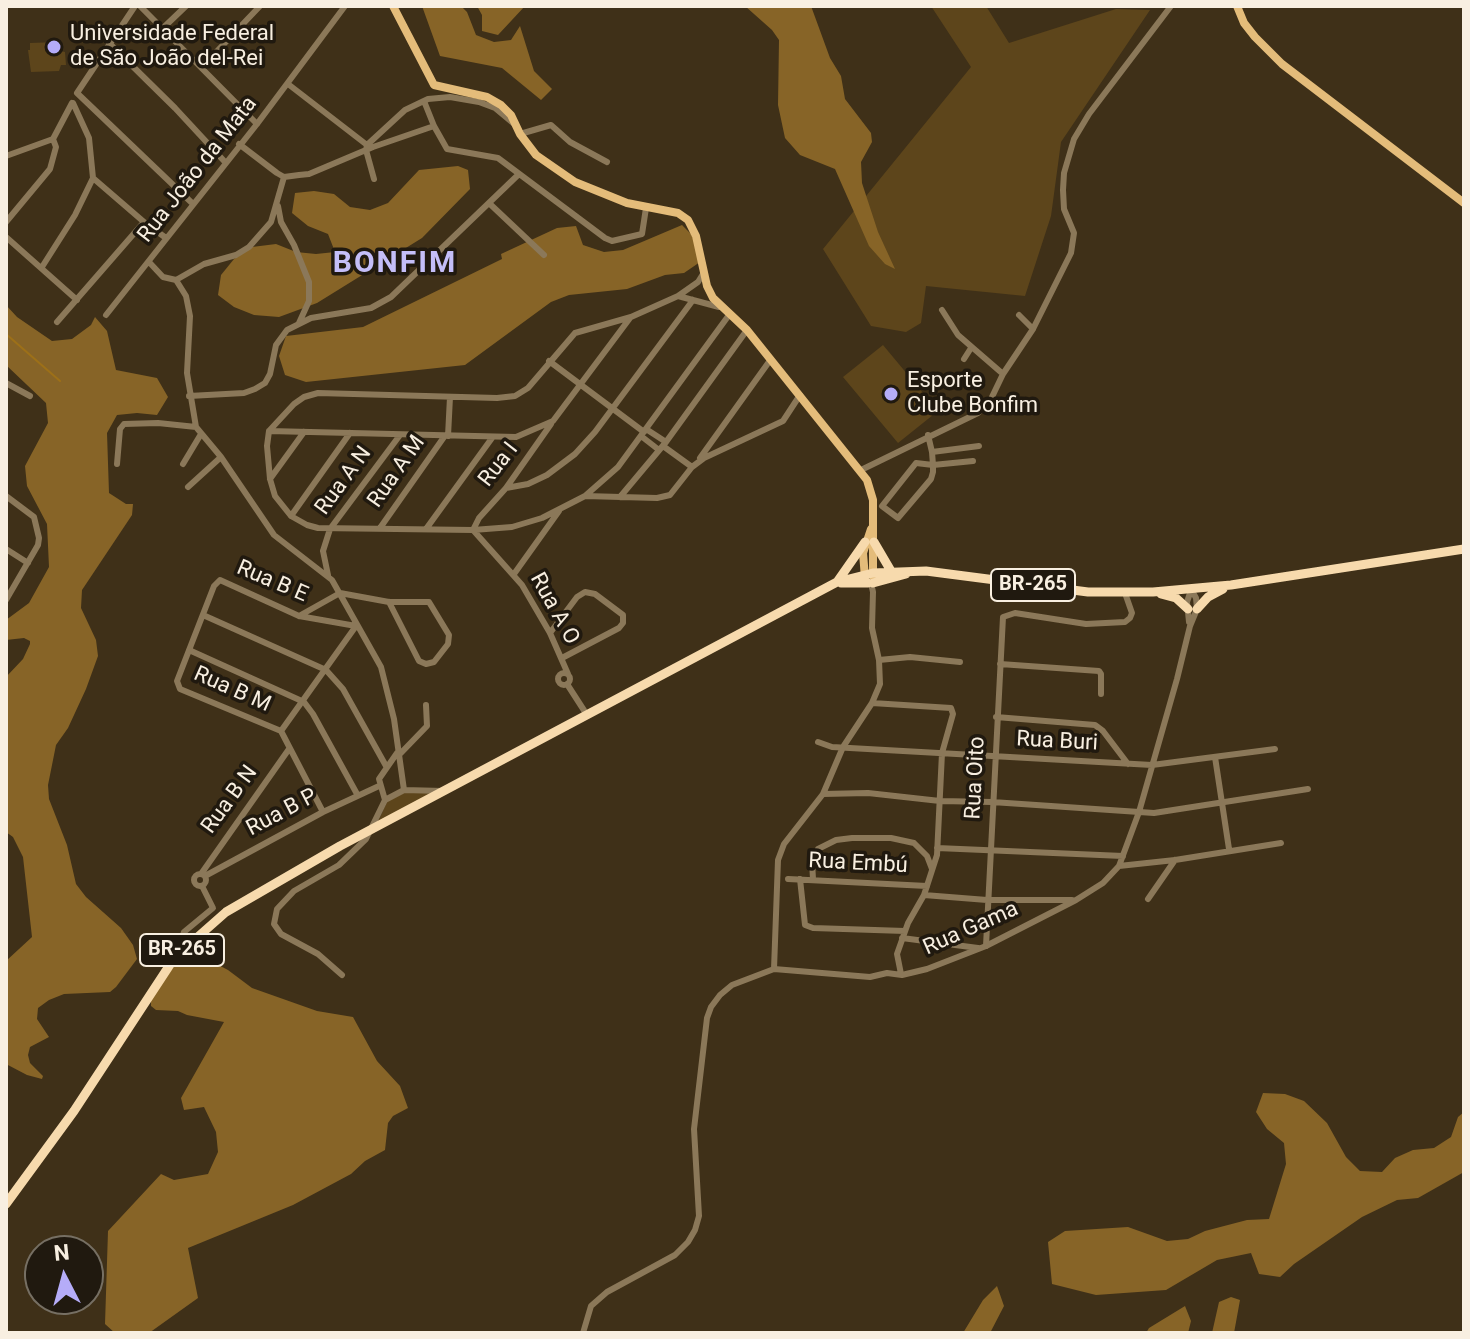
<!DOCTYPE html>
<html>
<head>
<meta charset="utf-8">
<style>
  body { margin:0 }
  #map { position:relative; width:1470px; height:1339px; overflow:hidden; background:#3f3018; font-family:Roboto,sans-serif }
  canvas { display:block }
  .frame { position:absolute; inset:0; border:8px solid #f8efe1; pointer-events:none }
  .north { position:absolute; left:24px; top:1235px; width:80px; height:80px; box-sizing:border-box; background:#20190f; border:2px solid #766f63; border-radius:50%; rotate:354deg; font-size:22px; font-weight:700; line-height:32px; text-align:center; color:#f8efe1 }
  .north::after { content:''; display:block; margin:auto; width:28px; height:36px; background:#b5acf8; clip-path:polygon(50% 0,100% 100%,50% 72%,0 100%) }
</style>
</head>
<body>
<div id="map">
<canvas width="1470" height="1339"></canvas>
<div class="frame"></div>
<div class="north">N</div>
</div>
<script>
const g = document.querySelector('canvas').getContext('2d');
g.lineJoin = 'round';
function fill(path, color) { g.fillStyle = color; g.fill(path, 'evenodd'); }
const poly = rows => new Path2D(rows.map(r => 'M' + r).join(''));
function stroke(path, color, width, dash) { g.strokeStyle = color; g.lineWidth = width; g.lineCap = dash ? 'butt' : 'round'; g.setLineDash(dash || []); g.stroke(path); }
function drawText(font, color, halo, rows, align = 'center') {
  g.font = font + ' Roboto,sans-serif'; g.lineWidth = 7; g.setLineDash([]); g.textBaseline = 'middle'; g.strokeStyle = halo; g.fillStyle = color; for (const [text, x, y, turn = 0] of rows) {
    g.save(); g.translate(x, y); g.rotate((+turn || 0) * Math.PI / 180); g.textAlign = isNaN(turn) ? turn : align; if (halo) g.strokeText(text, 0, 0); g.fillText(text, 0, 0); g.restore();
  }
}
fill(poly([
  [931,6,986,6,1009,43,1116,9,1150,10,1061,142,1051,216,1025,296,926,286,921,323,906,332,871,326,823,249,971,67],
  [58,42,61,51,65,52,66,65,61,65,59,71,31,72,28,50,30,50,30,43],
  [883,345,938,411,898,443,843,377],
  [405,792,434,793,378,822,387,802]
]), '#5d451b');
fill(poly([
  [422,6,461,6,467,12,476,35,494,42,511,40,520,26,534,71,552,89,541,100,502,68,440,56],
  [477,6,525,6,498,35,482,31,482,15],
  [745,6,811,6,830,58,841,76,845,99,871,133,872,142,861,162,862,183,878,232,895,269,885,264,869,246,835,169,800,155,785,138,778,105,779,40,772,30],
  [458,166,468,170,470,189,422,238,317,303,279,317,254,315,234,307,218,295,221,275,234,259,252,247,276,244,296,252,316,254,335,252,328,234,308,226,292,213,295,193,314,191,334,194,350,207,370,210,388,203,419,170],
  [682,225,691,234,703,260,684,273,665,275,627,289,569,295,551,302,465,365,306,382,285,375,279,356,286,336,363,327,502,259,501,254,557,228,576,226,583,245,604,252,623,250],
  [6,305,17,317,52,341,72,339,91,325,95,317,107,331,116,370,157,378,168,397,157,415,137,413,117,415,107,433,109,493,126,504,133,504,132,515,82,590,81,608,96,640,98,656,86,689,68,728,56,745,48,785,49,799,67,845,76,884,86,897,121,928,133,945,137,959,116,987,110,992,64,994,49,1000,38,1008,37,1019,49,1037,30,1047,28,1055,30,1063,43,1076,42,1079,27,1075,6,1064,6,961,32,937,23,857,13,837,6,832,6,677,23,659,30,644,30,641,24,638,6,640,6,620,29,603,49,567,47,524,27,486,25,466,48,423,46,403,6,365],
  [190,949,193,949,201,956,228,970,252,988,317,1011,353,1017,377,1061,400,1086,408,1108,393,1116,388,1123,385,1150,365,1161,351,1174,293,1205,188,1248,198,1298,149,1333,115,1333,105,1324,108,1231,161,1174,174,1180,208,1174,218,1152,216,1132,204,1107,184,1110,181,1098,224,1022,187,1015,178,1011,156,1010,151,1006,151,999,161,981],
  [1263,1093,1285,1094,1304,1101,1327,1123,1346,1157,1360,1171,1382,1172,1395,1158,1413,1150,1434,1148,1451,1137,1458,1117,1464,1112,1464,1172,1418,1198,1397,1200,1362,1217,1294,1264,1280,1277,1259,1274,1251,1253,1217,1260,1166,1290,1096,1295,1052,1284,1048,1242,1065,1231,1128,1227,1167,1241,1188,1239,1205,1231,1247,1220,1269,1219,1286,1164,1284,1143,1267,1129,1256,1112],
  [997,1286,1004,1306,990,1333,963,1333,983,1300],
  [1231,1297,1240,1300,1234,1333,1212,1333,1219,1302],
  [1185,1306,1191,1321,1188,1333,1146,1333,1149,1328]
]), '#876427');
stroke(poly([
  [6,334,60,381]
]), '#9d7018', 2);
stroke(poly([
  [140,6,257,124],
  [162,29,186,6],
  [109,43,175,108,225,162],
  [202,67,260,6],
  [288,84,367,145],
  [77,93,192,203],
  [77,93,135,6],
  [424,101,434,126,447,149,498,158,605,238,612,241,642,234,646,208],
  [520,134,551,125,570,142,607,162],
  [53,139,72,103],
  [239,144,277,173,284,177,299,175,309,174,373,147,434,126],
  [6,156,53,139],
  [93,178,144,222],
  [374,179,366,150,367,145,405,110,428,99,450,97,479,102,495,108,513,123],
  [490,204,544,255],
  [278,206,281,222,294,245,309,282,309,301,299,323],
  [6,222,50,169,56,147,53,139],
  [6,237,77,300],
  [149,262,163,277,176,280,186,296,190,316,187,373,196,427,221,457,274,535,332,580,381,667,394,719,404,790],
  [42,267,75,215,93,178,89,138,73,103],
  [703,274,698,282,678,296,719,307],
  [176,280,204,264,236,255,249,247,271,222,284,177],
  [678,296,631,317,575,333,528,388,515,396,497,398,318,393,304,397,294,404,269,431,267,446,270,479,275,496,291,516,307,525,318,528,473,530,512,527,542,518,585,496,618,467,729,315],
  [942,310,958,335,1003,374],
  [106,315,257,124,345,6],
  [1019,315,1033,329],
  [57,322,144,222,166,238],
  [964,359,971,348],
  [549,361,644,432],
  [6,383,30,396],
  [189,396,244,393,255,389,265,383,270,374,276,345,287,330,311,318,371,308,391,297,519,174],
  [551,424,506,488,479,518,473,530,522,585,550,633,568,674],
  [646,429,666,442],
  [269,431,516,437,553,421,630,318],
  [928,435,932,452,933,465,933,472,931,479,898,518,882,506,916,463,933,465,973,461],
  [448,436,450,397],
  [641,436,659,450],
  [663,446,692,467],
  [932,452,979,446],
  [700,458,771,359],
  [117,464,120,429,124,424,158,423,196,427],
  [183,464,201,434],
  [861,470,978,413,991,399,1003,374,1033,329,1071,253,1074,233,1064,209,1063,190,1064,173,1074,139,1089,114,1171,6],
  [270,479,304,432],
  [188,487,221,457],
  [506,488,528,484,547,475,575,454,595,432,693,300],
  [6,496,34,517,39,538,38,545,6,600],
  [585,496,657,498,670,495,692,467,704,458,783,421,800,395],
  [620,497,666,442,747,330],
  [291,516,350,433],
  [380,528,444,437],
  [426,529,492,438],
  [6,549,28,563],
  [323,551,330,529,400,435],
  [323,551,328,575],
  [514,574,559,511],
  [203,615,326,670,343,689,386,766],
  [299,616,340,593,389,602,429,602,449,635,448,644,434,662,426,664,419,661,389,602],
  [1189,622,1187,602,1191,590],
  [550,633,577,597,585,592,595,594,623,615,623,623,619,628,562,658],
  [189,650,304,702,313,714,357,794],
  [879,660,910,657,960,662],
  [1000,664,1099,671,1101,674,1101,694],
  '558 679a6 6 0 1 1 12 0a6 6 0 1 1-12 0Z',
  [567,684,587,715],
  [872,703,951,708,953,714,942,753,937,855,924,895,908,923,897,954,901,974],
  [996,717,1095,725,1103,731,1128,764],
  [281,731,356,626],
  [818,742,832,747,1152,765,1275,749],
  [398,756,427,726,426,705],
  [1215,757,1229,849],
  [823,794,868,793,940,801,992,802,1154,813,1308,789],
  [385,800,379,779,397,753],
  [323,812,281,731,180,689,177,681,214,586,220,580,299,616,356,626],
  [937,848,1123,856],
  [1119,866,1175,860,1281,843],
  [201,874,289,749],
  '194 880a6 6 0 1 1 12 0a6 6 0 1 1-12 0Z',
  [205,876,323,812,379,786],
  [788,879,927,886],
  [800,879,805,925,813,928,905,931],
  [813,879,812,862,818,849,836,840,852,838,891,838,914,843,927,856,932,869],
  [924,895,987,900,1072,900],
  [1148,899,1175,860],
  [902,938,978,948],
  [986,946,1003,617,1015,613,1086,624,1125,622,1130,618,1132,613,1125,593],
  [177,953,184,932,213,908,202,886],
  [774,969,778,860,784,844,823,794,843,747,872,703,880,684,879,660,872,628,873,592,871,583],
  [342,975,318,954,281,934,274,924,277,909,294,891,339,865,366,839,385,800,404,790,443,791],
  [583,1333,591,1306,607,1292,675,1255,688,1242,695,1230,699,1216,694,1129,707,1018,711,1007,720,995,732,985,774,969,870,977,887,973,902,975,927,969,986,946,1076,900,1103,883,1119,866,1139,812,1177,679,1190,626,1197,609,1196,598,1191,589]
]), '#8b7859', 6);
stroke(poly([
  [393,6,434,85,487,97,501,105,511,115,520,134,536,155,575,182,627,203,678,213,688,220,696,236,707,286,713,298,747,330,867,480,873,500,873,576],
  [1237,6,1244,23,1255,37,1282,64,1464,203],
  [865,578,863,553,871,529]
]), '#e4bc7a', 8);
stroke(poly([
  [874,542,891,571],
  [837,582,865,542],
  [841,583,868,583],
  [873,583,906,574],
  [1161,594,1176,598,1188,609],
  [1197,609,1208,597,1223,589],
  [6,1204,74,1111,175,957,226,912,340,846,837,582,873,573,926,571,1088,592,1153,592,1231,585,1464,549]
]), '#f7daad', 9);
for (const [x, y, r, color] of [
  [54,47,8,"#b5acf8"],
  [891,394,8,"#b5acf8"]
]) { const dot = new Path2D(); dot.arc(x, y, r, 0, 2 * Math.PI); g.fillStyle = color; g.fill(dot); stroke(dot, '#20190f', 3); }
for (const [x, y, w] of [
  [1033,585,84],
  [182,950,84]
]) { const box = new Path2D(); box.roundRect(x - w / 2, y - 16, w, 32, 6); g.fillStyle = '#20190f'; g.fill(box); stroke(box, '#f8efe1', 2); }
drawText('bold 20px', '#f8efe1', null, [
  ["BR-265",1033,585],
  ["BR-265",182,950]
]);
drawText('22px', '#f8efe1', '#20190f', [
  ["Universidade Federal",70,34],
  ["de São João del-Rei",70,59],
  ["Esporte",907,381],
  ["Clube Bonfim",907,406]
], 'left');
drawText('22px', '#f8efe1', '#20190f', [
  ["Rua João da Mata",198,170,-52],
  ["Rua I",499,465,-52],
  ["Rua A M",397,472,-55],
  ["Rua A N",344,481,-54],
  ["Rua B E",272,582,23],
  ["Rua A O",554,609,61],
  ["Rua B M",232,690,24],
  ["Rua Buri",1057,742,3],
  ["Rua Oito",976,778,-87],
  ["Rua B N",230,800,-54],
  ["Rua B P",282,813,-28],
  ["Rua Embú",858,864,3],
  ["Rua Gama",971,929,-24]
]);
g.letterSpacing = '2px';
drawText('bold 30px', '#c4bef8', '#20190f', [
  ["BONFIM",395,264]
]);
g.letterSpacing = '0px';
</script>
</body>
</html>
